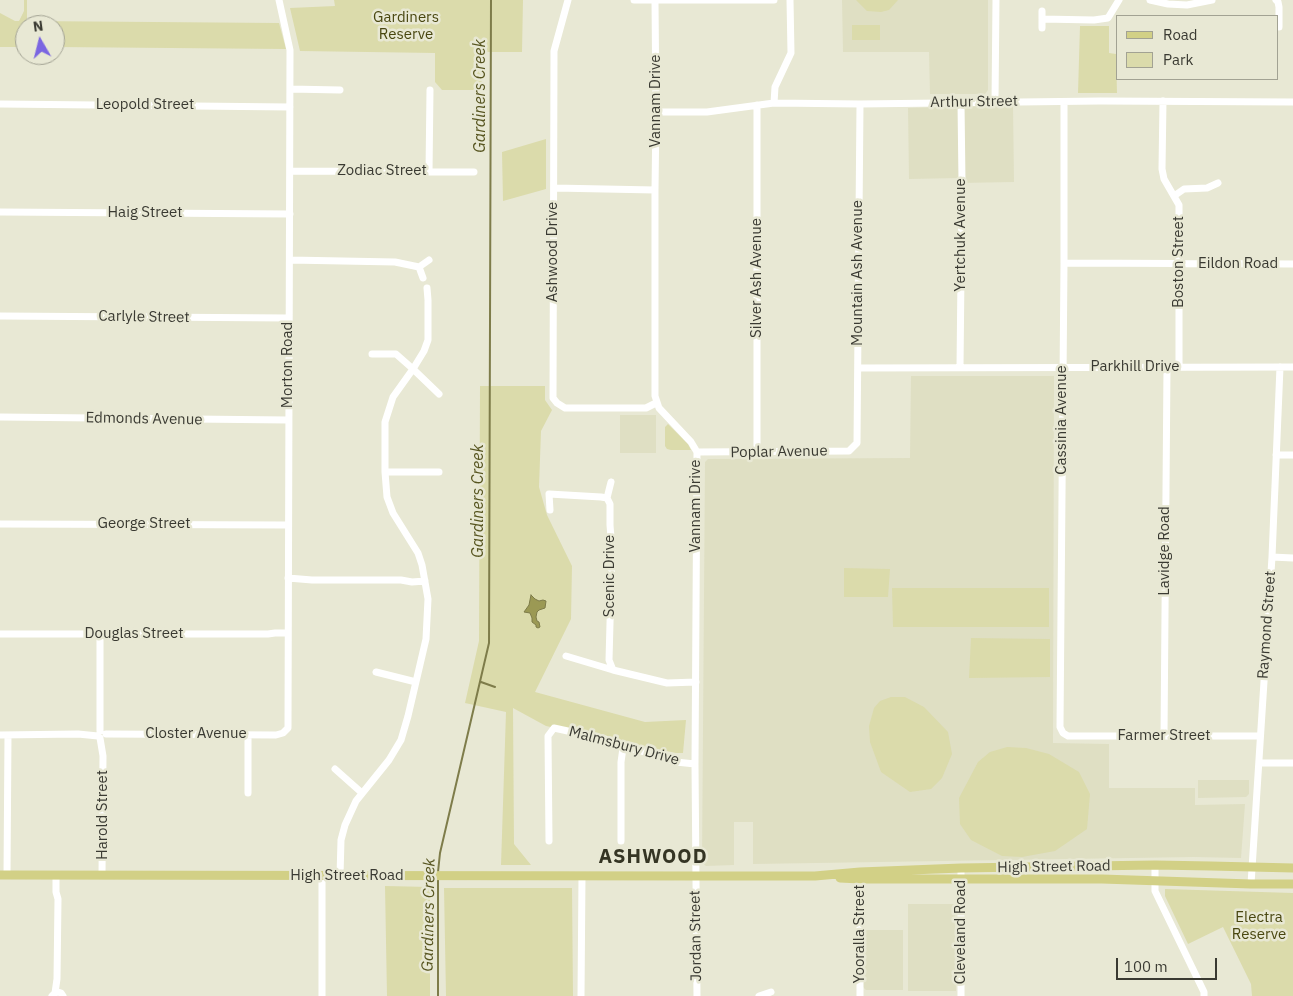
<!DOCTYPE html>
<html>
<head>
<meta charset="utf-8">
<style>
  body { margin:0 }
  #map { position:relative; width:1293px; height:996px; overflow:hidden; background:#e8e8d4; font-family:"IBM Plex Sans",sans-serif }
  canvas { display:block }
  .legend { position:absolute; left:1116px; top:15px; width:162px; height:65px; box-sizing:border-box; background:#e8e8d4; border:1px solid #a2a293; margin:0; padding:6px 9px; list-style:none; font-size:15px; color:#3a3a32 }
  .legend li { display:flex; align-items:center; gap:10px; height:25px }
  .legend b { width:25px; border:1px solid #a2a293 }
  .north { position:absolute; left:15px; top:15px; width:50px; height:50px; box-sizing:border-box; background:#e8e8d4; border:1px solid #a2a293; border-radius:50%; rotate:352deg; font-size:14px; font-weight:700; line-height:20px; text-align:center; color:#3a3a32 }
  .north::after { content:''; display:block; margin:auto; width:18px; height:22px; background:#7b66e1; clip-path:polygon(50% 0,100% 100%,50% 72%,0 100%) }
  .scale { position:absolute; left:1116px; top:958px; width:101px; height:22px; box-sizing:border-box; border:2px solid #3a3a32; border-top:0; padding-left:6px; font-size:15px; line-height:18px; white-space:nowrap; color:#3a3a32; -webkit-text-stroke:4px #e8e8d4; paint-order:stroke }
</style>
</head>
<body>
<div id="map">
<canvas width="1293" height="996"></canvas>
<ul class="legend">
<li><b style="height:6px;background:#d2d086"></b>Road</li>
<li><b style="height:14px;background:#dbdbab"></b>Park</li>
</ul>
<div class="north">N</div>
<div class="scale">100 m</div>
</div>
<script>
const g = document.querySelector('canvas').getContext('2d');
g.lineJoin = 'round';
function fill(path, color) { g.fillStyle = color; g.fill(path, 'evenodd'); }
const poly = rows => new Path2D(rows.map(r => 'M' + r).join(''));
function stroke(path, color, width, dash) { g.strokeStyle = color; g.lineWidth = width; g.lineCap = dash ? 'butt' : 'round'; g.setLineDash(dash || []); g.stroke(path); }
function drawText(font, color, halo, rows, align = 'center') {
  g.font = font + ' "IBM Plex Sans",sans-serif'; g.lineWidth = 5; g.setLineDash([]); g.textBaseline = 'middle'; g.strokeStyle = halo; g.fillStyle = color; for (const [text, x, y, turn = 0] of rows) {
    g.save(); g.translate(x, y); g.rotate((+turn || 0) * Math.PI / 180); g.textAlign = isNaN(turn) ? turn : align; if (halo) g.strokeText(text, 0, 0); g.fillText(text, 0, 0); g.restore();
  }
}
fill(poly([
  [842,0,988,0,988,90,985,94,930,94,929,52,843,52],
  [1013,105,1014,182,959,183,959,178,909,179,908,108],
  [911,376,1054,376,1053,743,1109,744,1109,788,1195,788,1195,805,1245,804,1241,858,1194,857,753,864,753,822,734,822,734,865,706,866,702,863,705,462,708,459,910,458],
  [620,415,656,415,656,453,620,453],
  [1198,780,1249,780,1249,794,1246,797,1198,798],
  [908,904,955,904,956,991,908,991],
  [864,930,903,930,903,990,866,990,863,987]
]), '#dfdfc3');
fill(poly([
  [24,0,27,0,27,21,279,23,286,49,55,47,55,25,25,25,25,47,0,47,0,13,15,21,19,21,24,11],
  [334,0,523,0,522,52,481,52,482,90,442,90,435,82,435,53,300,51,290,8,335,6],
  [856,0,898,0,889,10,881,12,867,11],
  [852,25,880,25,880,40,852,40],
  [1080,26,1109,26,1109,53,1116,54,1117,93,1078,93],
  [546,139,546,189,503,201,502,152],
  [480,386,545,386,545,400,552,410,541,431,539,487,547,515,572,566,571,619,535,692,645,722,686,720,683,753,676,753,546,726,513,708,514,844,531,865,501,865,506,712,465,703,479,641],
  [668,424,688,444,691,450,671,450,667,449,665,446,665,427],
  [844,568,890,569,888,597,844,597],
  [892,588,1049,588,1049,627,893,627],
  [971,638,1050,639,1050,677,969,678],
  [891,697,905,697,924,707,948,732,952,754,942,778,931,789,910,792,881,772,870,742,869,726,874,708,880,701],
  [1007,747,1026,748,1049,754,1079,772,1090,794,1087,829,1055,851,1022,857,1002,856,971,840,960,824,959,798,978,762,990,752],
  [385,886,430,887,430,996,387,996],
  [444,888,572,888,573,996,446,996],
  [1165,889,1293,893,1293,996,1252,996,1251,984,1223,927,1188,944,1165,896]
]), '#dbdbab');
const water = poly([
  [531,595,535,599,539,601,543,600,546,601,545,608,539,610,537,612,536,617,537,621,539,622,540,627,538,628,536,627,536,625,532,622,532,618,530,613,524,612,529,605,531,595]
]);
fill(water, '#9b9954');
stroke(water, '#7e7c4a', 1);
stroke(poly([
  [481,682,495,687],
  [438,872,440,853,489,643,491,0],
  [438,879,438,996]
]), '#7e7c4a', 2);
stroke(poly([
  [568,0,554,51,553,398,557,403,565,408,646,408,656,403],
  [634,0,774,0],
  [1150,0,1168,4,1187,5,1212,0],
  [1276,0,1278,2,1279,7,1279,27],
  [655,1,656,112,655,190,655,396,659,408,691,442,697,452,695,764,697,996],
  [1042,11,1042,28],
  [1042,19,1094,20,1108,18,1119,0],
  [290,89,340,90],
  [1163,101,1162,169,1164,179,1179,205,1179,367],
  [995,102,996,0],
  [1064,102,1064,263,1060,727,1063,733,1068,736,1260,736],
  [774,103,775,87,791,53,790,0],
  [0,104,290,107],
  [656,112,707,112,774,103,860,104,1100,101,1293,102],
  [290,171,474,172],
  [429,172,430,90],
  [554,188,655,190],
  [1174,196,1184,189,1207,188,1218,183],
  [0,212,290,214],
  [290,260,395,262,419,267,429,260],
  [1064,263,1293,264],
  [419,267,423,278],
  [0,316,289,318],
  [372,354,396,354,413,369,439,394],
  [960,367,962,182,961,103],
  [858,368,1293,367],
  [0,417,288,420],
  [697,452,849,451,857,443,860,104],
  [757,452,757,105],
  [1276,455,1293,455],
  [385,472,439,472],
  [611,482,607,498,610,504,610,525,612,550,609,660,613,670],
  [550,510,549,494,601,497,607,498],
  [0,524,287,525],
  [1272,557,1293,558],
  [288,578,312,580,401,580,412,582,425,581],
  [0,634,268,634,275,633,288,633],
  [566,656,613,670,667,683,696,682],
  [376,672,416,682],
  [100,731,100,634],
  [106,734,276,735,283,733,288,728,290,50,279,0],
  [0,735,78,734,98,736],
  [1164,736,1167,367],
  [100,738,103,756,102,875],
  [1259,763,1293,763],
  [335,769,362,793],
  [248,793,248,735],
  [549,841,548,736,554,728,609,740,623,748,641,751,676,762,695,764],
  [621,841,621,762,623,748],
  [1155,865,1155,891,1204,992,1204,996],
  [961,868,961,996],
  [7,875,8,735],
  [340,876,341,840,345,825,356,801,389,760,401,740,408,716,426,639,428,599,422,565,418,553,393,513,387,497,385,472,385,422,393,397,413,369,424,351,428,340,428,300,427,288],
  [1251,884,1272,557,1280,367],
  [55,993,57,979,58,899,56,892,56,875],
  [52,996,55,993,58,992,61,993,63,996],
  [322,996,322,876],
  [581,996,582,876],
  [759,996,771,992],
  [860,996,860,874]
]), '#fff', 7);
stroke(poly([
  [0,875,704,876,815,876,860,872,961,868,1155,865,1211,866,1293,868],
  [840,878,860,879,1102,879,1251,884,1293,884]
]), '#d2d086', 9);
drawText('15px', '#494710', '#e8e8d4', [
  ["Gardiners",406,18],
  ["Reserve",406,35],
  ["Electra",1259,918],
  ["Reserve",1259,935]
]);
drawText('15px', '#3a3a32', '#e8e8d4', [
  ["Vannam Drive",656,101,-90],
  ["Arthur Street",974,102,-1],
  ["Leopold Street",145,105],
  ["Zodiac Street",382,171],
  ["Haig Street",145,213],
  ["Yertchuk Avenue",961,235,-90],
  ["Ashwood Drive",553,252,-90],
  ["Boston Street",1179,262,-90],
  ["Eildon Road",1238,264],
  ["Mountain Ash Avenue",858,273,-90],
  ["Silver Ash Avenue",757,278,-90],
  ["Carlyle Street",144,317,1],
  ["Morton Road",288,365,-90],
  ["Parkhill Drive",1135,367],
  ["Edmonds Avenue",144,419,1],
  ["Cassinia Avenue",1062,420,-90],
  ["Poplar Avenue",779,452,-1],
  ["Vannam Drive",696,506,-90],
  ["George Street",144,524],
  ["Lavidge Road",1165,551,-90],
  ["Scenic Drive",610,576,-90],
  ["Raymond Street",1267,625,-86],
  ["Douglas Street",134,634],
  ["Closter Avenue",196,734],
  ["Farmer Street",1164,736],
  ["Malmsbury Drive",624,746,15],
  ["Harold Street",103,815,-90],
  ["High Street Road",1054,867,-1],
  ["High Street Road",347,876],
  ["Cleveland Road",961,932,-90],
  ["Yooralla Street",860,934,-90],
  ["Jordan Street",696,936,-91]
]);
drawText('italic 16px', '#575520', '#e8e8d4', [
  ["Gardiners Creek",480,96,-90],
  ["Gardiners Creek",478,501,-90],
  ["Gardiners Creek",429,915,-89]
]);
g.letterSpacing = '1px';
drawText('bold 20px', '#353524', '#e8e8d4', [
  ["ASHWOOD",653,857]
]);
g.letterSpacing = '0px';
</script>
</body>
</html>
